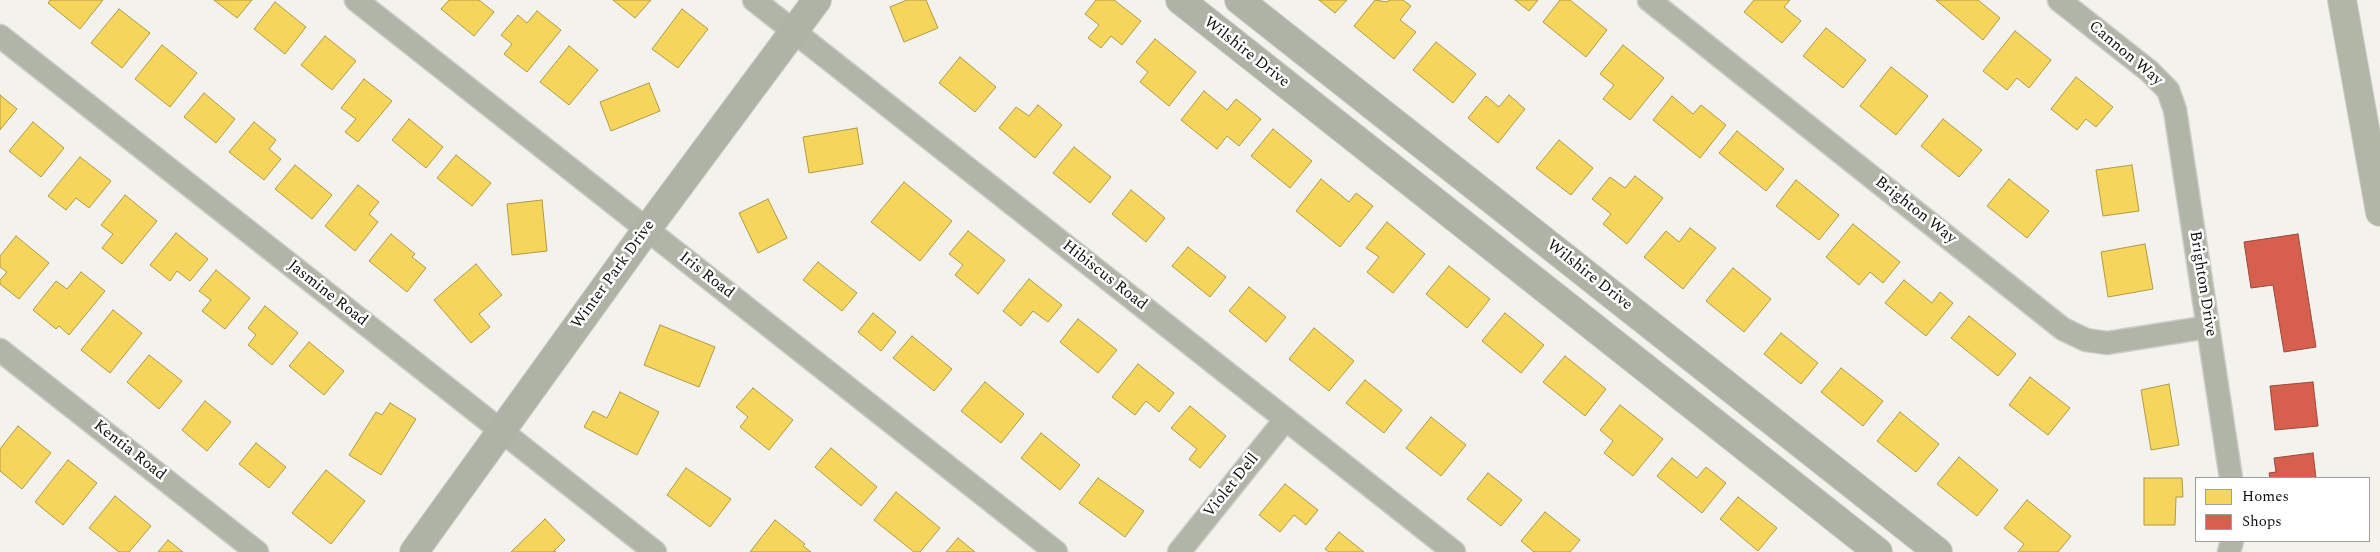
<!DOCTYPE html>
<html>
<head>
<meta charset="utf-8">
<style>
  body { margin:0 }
  #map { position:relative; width:2380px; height:552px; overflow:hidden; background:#f3f2ed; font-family:Spectral,serif }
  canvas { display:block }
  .legend { position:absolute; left:2195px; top:477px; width:175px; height:65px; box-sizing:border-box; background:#fff; border:1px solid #9f9f9e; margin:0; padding:6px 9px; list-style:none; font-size:15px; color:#10100d }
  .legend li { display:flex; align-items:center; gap:10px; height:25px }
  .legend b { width:25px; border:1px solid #9f9f9e }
</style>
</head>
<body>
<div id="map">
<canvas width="2380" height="552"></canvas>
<ul class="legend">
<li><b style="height:14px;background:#f6d55c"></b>Homes</li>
<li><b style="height:14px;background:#d6604d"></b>Shops</li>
</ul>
</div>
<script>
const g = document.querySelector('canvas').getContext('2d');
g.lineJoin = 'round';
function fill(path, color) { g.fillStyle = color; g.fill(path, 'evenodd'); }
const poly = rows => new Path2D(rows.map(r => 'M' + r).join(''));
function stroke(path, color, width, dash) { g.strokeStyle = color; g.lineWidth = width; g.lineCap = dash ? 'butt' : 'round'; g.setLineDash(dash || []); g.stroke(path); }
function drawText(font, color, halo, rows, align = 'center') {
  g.font = font + ' Spectral,serif'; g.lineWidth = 5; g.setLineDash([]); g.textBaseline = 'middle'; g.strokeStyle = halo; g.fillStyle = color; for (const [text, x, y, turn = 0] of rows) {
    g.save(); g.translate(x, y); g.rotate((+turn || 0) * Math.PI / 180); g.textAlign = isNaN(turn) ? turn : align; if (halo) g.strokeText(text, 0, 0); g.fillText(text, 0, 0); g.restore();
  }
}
const homes = poly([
  [50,0,103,0,80,29,48,3,50,0],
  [214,0,252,0,237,18,214,0],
  [449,0,479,0,494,12,474,36,441,9,449,0],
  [613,0,651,0,635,18,613,0],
  [907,0,926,0,938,28,904,42,890,7,907,0],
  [1096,0,1114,0,1141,21,1122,45,1111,36,1101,48,1088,38,1099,25,1085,14,1096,0],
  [1319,0,1347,0,1335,13,1319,0],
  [1375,0,1387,2,1389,0,1403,0,1411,6,1400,20,1416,32,1394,59,1354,26,1375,0],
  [1515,0,1538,0,1529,11,1515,0],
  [1560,0,1570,0,1607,30,1586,57,1543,22,1560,0],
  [1754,0,1790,0,1784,7,1801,21,1782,43,1744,12,1754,0],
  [1936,0,1978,0,2000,18,1983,40,1936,0],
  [275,2,306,27,285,54,254,29,275,2],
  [119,9,150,33,122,68,91,43,119,9],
  [682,9,708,29,678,68,652,49,682,9],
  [537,11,561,30,527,72,504,54,512,44,501,35,518,15,527,23,537,11],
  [1826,28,1866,60,1843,88,1803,56,1826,28],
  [2015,31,2051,60,2029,88,2017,78,2007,90,1983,71,2015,31],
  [325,36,356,61,332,90,301,65,325,36],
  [1155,39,1196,72,1169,106,1140,82,1148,72,1136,62,1155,39],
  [1436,42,1476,74,1453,103,1413,70,1436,42],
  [162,45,197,73,170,107,135,79,162,45],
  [1623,45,1664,78,1630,120,1603,99,1614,85,1600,74,1623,45],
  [569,46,598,70,569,105,540,82,569,46],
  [960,57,996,87,975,112,939,83,960,57],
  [1891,67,1928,96,1896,135,1860,106,1891,67],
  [2076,77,2113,107,2096,127,2086,119,2077,130,2051,109,2076,77],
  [364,79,392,101,358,142,345,132,356,119,341,108,364,79],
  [649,83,660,111,611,131,600,102,649,83],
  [1204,91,1227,110,1236,99,1261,119,1239,146,1227,136,1217,149,1181,120,1204,91],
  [204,93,235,119,216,143,184,117,204,93],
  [0,95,17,109,0,130,0,95],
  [1509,95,1525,109,1498,143,1468,118,1486,96,1499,107,1509,95],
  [1672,96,1693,114,1701,105,1726,125,1700,158,1653,120,1672,96],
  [1038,105,1062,125,1035,158,999,128,1016,107,1029,116,1038,105],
  [409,119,443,147,426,168,392,140,409,119],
  [1943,119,1982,150,1959,177,1921,146,1943,119],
  [33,122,64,148,41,177,9,151,33,122],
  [254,122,276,140,269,149,281,159,264,180,229,152,254,122],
  [857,128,863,164,809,173,803,137,857,128],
  [1273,129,1312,161,1290,188,1251,156,1273,129],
  [1737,131,1784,169,1766,191,1719,153,1737,131],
  [1559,140,1593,168,1571,195,1536,168,1559,140],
  [1074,147,1111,177,1090,203,1053,173,1074,147],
  [456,155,491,183,472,206,437,178,456,155],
  [80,157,111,181,89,208,76,198,66,210,48,196,80,157],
  [295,165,332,195,312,219,275,189,295,165],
  [2132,165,2139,211,2103,216,2096,170,2132,165],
  [1635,176,1663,198,1627,244,1603,224,1611,214,1592,199,1610,177,1625,188,1635,176],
  [1321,179,1349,202,1356,193,1373,206,1340,247,1296,211,1321,179],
  [2009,179,2049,211,2027,238,1987,206,2009,179],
  [1796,180,1839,215,1819,240,1776,206,1796,180],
  [904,182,952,221,920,261,871,222,904,182],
  [358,185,379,202,369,214,378,222,355,251,325,226,358,185],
  [1131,190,1165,218,1146,242,1112,214,1131,190],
  [125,195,157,221,122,264,102,248,113,234,101,225,125,195],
  [768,199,787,238,758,253,739,213,768,199],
  [542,200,547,251,512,255,507,204,542,200],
  [1387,222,1425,254,1393,293,1367,272,1379,257,1366,248,1387,222],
  [1853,224,1900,262,1883,283,1870,272,1859,285,1826,257,1853,224],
  [1690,228,1716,248,1683,289,1644,257,1666,231,1679,242,1690,228],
  [968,231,1005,260,978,294,955,275,963,265,949,254,968,231],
  [176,233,208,259,190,281,177,271,170,281,150,265,176,233],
  [391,234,415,254,412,257,426,268,407,292,369,261,391,234],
  [16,236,49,263,19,299,0,284,0,280,7,272,0,267,0,256,16,236],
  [2145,244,2153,289,2108,297,2101,252,2145,244],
  [1188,247,1226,277,1210,297,1172,266,1188,247],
  [818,262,857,293,842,311,803,280,818,262],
  [476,264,502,295,479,314,490,327,471,343,434,300,476,264],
  [1449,266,1490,299,1467,328,1426,294,1449,266],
  [1733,268,1771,299,1744,332,1706,301,1733,268],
  [216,270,250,298,225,329,202,311,211,300,199,291,216,270],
  [81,272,105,291,69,335,59,326,56,329,33,310,56,281,67,289,81,272],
  [1029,279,1062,305,1048,322,1033,311,1021,326,1003,311,1029,279],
  [1904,280,1932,303,1940,292,1953,303,1926,336,1885,303,1904,280],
  [1249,287,1286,317,1266,342,1229,311,1249,287],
  [265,306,298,333,272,365,248,345,256,335,248,328,265,306],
  [113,310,142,333,110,373,81,350,113,310],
  [873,313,896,332,881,351,858,332,873,313],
  [1505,313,1544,345,1521,373,1482,341,1505,313],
  [1969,316,2016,354,1998,376,1951,338,1969,316],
  [1078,319,1117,350,1098,373,1060,342,1078,319],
  [660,325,715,347,699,387,644,365,660,325],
  [1314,328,1354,361,1329,391,1289,359,1314,328],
  [1781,333,1818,363,1801,384,1764,354,1781,333],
  [912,336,952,369,934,391,893,358,912,336],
  [309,342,344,371,324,395,289,366,309,342],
  [149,355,182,381,159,409,127,382,149,355],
  [1565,356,1606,389,1585,416,1543,382,1565,356],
  [1138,364,1174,393,1159,412,1146,401,1135,415,1112,397,1138,364],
  [1841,368,1883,401,1863,426,1821,392,1841,368],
  [2030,377,2070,408,2048,435,2009,405,2030,377],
  [1365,380,1402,410,1384,433,1346,403,1365,380],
  [985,382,1024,414,1001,443,961,411,985,382],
  [2169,384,2179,445,2151,450,2141,390,2169,384],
  [753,388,793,420,769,450,740,427,748,417,736,407,753,388],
  [620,392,659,412,637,455,584,427,593,411,607,418,620,392],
  [205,401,231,422,207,451,182,430,205,401],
  [390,403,416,419,381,475,349,455,376,412,382,415,390,403],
  [1620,405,1663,439,1633,476,1604,453,1613,441,1600,430,1620,405],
  [1190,406,1226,436,1200,468,1189,459,1197,449,1171,428,1190,406],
  [1900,412,1939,444,1916,472,1877,441,1900,412],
  [1431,417,1466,445,1441,476,1406,448,1431,417],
  [18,426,51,453,22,489,0,471,0,449,18,426],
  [1041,433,1080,465,1060,490,1021,458,1041,433],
  [256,443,286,467,269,488,239,464,256,443],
  [831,448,877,487,861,506,815,467,831,448],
  [1959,457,1998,490,1977,516,1937,484,1959,457],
  [1672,458,1697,478,1706,467,1726,483,1702,513,1657,476,1672,458],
  [68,460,97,483,63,525,35,502,68,460],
  [686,468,731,499,710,527,667,495,686,468],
  [326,470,365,501,331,544,292,513,326,470],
  [1488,473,1522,500,1501,526,1467,499,1488,473],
  [1098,478,1144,511,1125,537,1079,503,1098,478],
  [2144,478,2182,478,2183,497,2176,497,2175,525,2144,525,2144,478],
  [1285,484,1318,510,1306,525,1294,515,1280,532,1259,515,1285,484],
  [896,492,940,528,920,552,914,552,874,520,896,492],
  [115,496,151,526,129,552,119,552,89,528,115,496],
  [1738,497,1777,528,1758,551,1720,519,1738,497],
  [2027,500,2071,536,2058,552,2018,552,2024,544,2004,528,2027,500],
  [1545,512,1580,540,1570,552,1534,552,1521,541,1545,512],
  [545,519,565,540,554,551,556,552,511,552,545,519],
  [775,520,805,544,803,546,811,552,750,552,775,520],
  [1339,532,1364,552,1329,552,1325,549,1339,532],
  [958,538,975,552,946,552,958,538],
  [168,540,183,552,158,552,168,540]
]);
fill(homes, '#f6d55c');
stroke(homes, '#b19a44', 1);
const shops = poly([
  [2298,234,2316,347,2284,352,2273,285,2251,288,2244,242,2298,234],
  [2313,382,2318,426,2275,430,2270,386,2313,382],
  [2313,453,2316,478,2270,478,2269,473,2276,472,2274,458,2313,453]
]);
fill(shops, '#d6604d');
stroke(shops, '#9b483a', 1);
const street = poly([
  [356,0,1056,552],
  [754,0,1454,552],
  [1649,0,2063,329,2086,340,2107,343,2208,327],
  [2059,0,2149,71,2168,90,2175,110,2231,478],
  [0,36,655,552],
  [0,350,257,552],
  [1179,552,1285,420],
  [2229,552,2232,541]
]);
const secondary = poly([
  [1180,0,1878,552],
  [1239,0,1938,552],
  [414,552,647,229,817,0]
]);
const primary = poly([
  [2342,0,2380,212]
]);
stroke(street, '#cecdca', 25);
stroke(secondary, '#cecdca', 30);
stroke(primary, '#cecdca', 30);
stroke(street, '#b1b5a7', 22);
stroke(secondary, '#afb3a6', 28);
stroke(primary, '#b2b6a7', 28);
drawText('16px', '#10100d', '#fff', [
  ["Wilshire Drive",1246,53,38],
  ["Cannon Way",2125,54,40],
  ["Brighton Way",1915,211,38],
  ["Winter Park Drive",614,275,-54],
  ["Iris Road",706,276,38],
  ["Hibiscus Road",1104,276,38],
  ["Wilshire Drive",1589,276,38],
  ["Brighton Drive",2202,284,81],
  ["Jasmine Road",327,294,38],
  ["Kentia Road",129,451,38],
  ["Violet Dell",1232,486,-51]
]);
</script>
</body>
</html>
